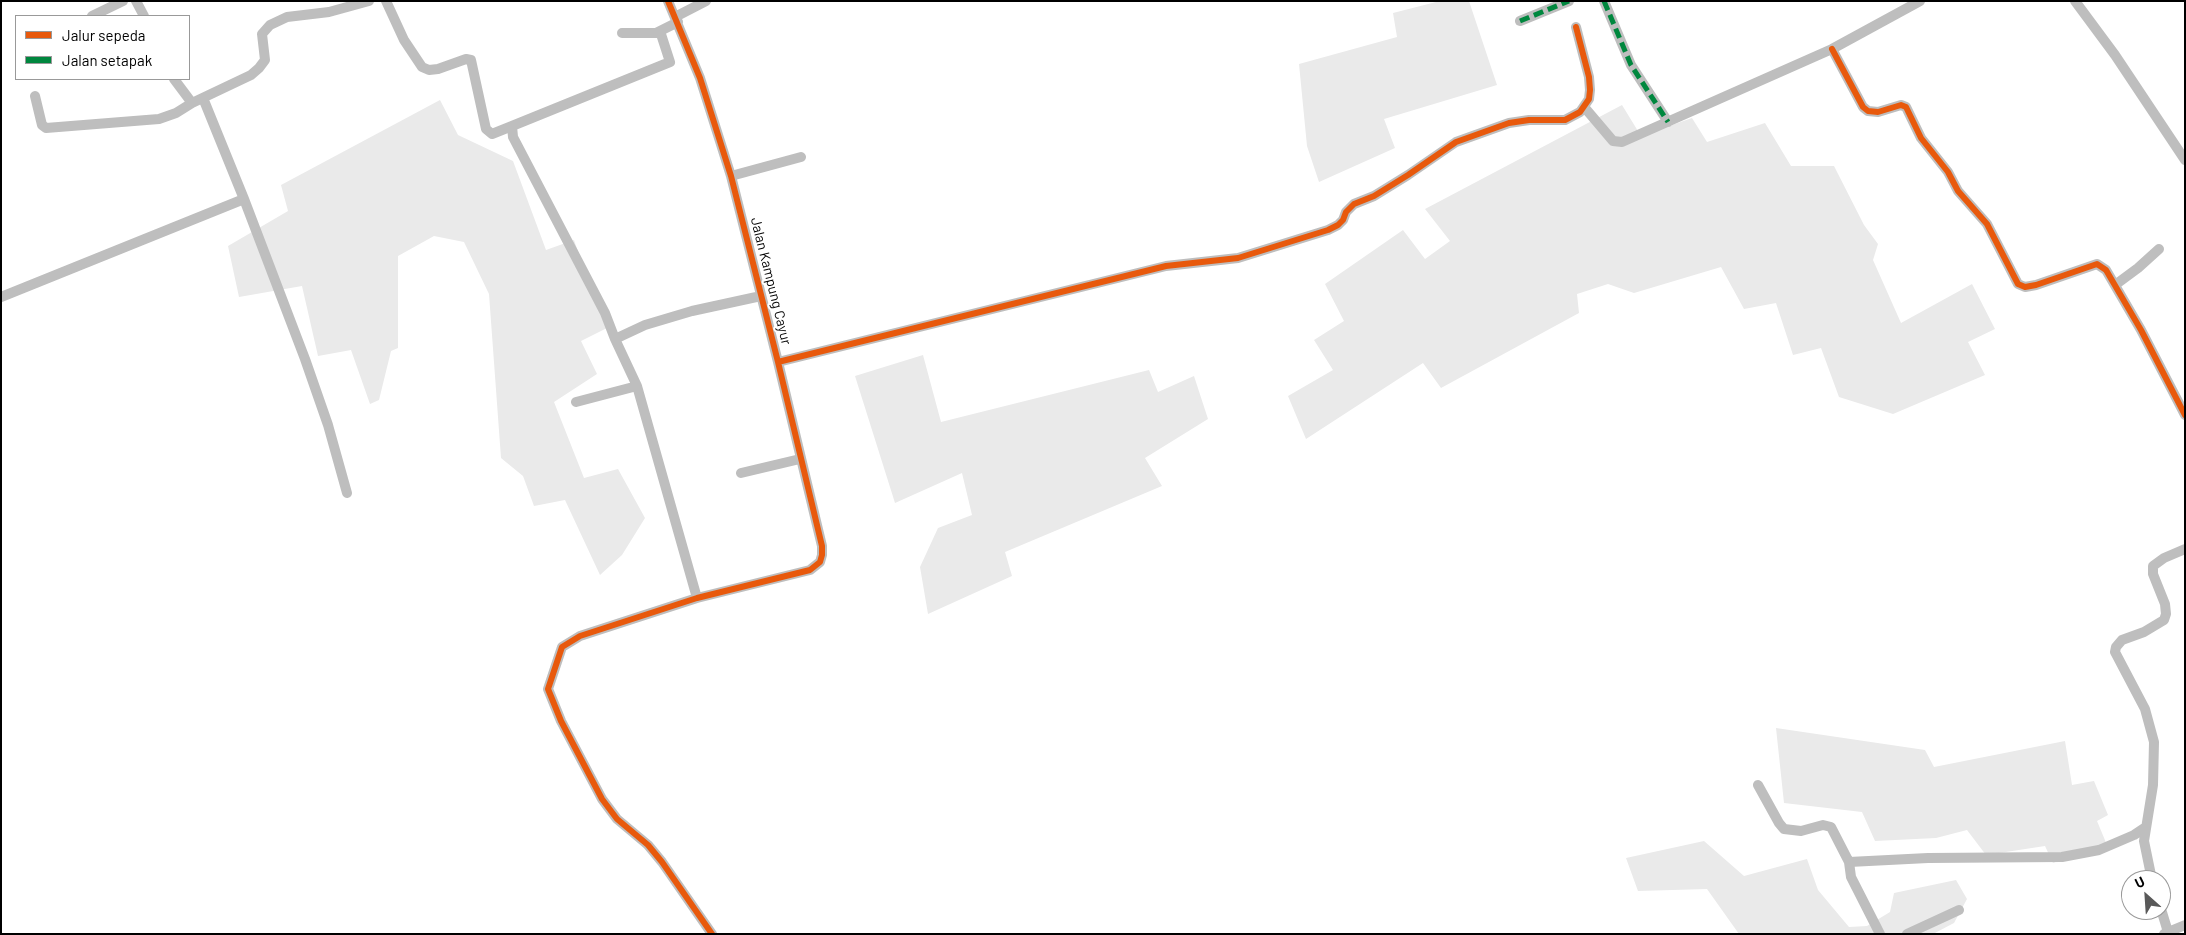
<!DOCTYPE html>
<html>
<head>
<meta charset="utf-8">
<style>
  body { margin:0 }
  #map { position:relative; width:2186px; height:935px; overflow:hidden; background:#fff; font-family:Barlow,sans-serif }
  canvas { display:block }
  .frame { position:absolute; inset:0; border:2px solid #000; pointer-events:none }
  .legend { position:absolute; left:15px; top:15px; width:175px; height:65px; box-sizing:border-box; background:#fff; border:1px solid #999; margin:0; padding:6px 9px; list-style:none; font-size:15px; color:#000 }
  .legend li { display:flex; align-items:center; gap:10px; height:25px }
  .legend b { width:25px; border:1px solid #999 }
  .north { position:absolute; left:2121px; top:870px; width:50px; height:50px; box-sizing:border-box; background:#fff; border:1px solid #999; border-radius:50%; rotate:334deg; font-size:14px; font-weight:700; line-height:20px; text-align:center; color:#000 }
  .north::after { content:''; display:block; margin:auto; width:18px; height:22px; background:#595959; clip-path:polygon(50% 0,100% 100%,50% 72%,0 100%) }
</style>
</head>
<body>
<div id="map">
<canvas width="2186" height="935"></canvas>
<div class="frame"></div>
<ul class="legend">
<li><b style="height:6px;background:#e8590c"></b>Jalur sepeda</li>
<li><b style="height:6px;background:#00873e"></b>Jalan setapak</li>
</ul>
<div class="north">U</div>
</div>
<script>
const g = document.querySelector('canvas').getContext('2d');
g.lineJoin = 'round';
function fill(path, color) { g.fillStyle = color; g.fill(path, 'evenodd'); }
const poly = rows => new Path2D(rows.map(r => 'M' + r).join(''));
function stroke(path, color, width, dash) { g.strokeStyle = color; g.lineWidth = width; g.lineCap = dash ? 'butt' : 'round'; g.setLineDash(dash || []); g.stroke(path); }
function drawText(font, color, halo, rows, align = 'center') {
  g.font = font + ' Barlow,sans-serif'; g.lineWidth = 4; g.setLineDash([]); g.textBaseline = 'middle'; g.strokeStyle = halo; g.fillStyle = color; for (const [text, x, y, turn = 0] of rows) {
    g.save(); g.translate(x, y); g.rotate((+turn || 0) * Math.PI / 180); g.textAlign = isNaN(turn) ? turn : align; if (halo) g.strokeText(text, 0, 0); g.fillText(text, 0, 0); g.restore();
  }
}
fill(poly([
  [1440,1,1469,1,1497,85,1384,119,1395,148,1319,182,1307,146,1299,64,1397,37,1393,13],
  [440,100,458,135,513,161,546,250,574,240,596,303,609,327,581,341,597,374,554,402,584,478,618,469,645,518,622,555,600,575,565,500,534,506,523,476,501,458,489,294,464,242,434,236,398,256,398,348,391,351,379,400,370,404,351,350,318,356,302,286,239,297,228,246,288,211,281,185],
  [1622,105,1641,136,1692,118,1707,142,1765,123,1791,166,1834,166,1864,225,1878,244,1873,260,1901,323,1972,284,1995,329,1968,342,1985,375,1893,414,1839,397,1821,348,1793,355,1776,303,1744,309,1721,267,1634,293,1608,284,1577,294,1579,313,1441,388,1423,363,1306,439,1288,396,1333,370,1314,340,1344,321,1325,284,1403,230,1425,259,1450,241,1425,209],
  [923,355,941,422,1149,370,1158,392,1194,376,1208,419,1145,458,1162,486,1005,552,1012,576,928,614,920,567,938,528,972,515,962,473,895,503,855,376],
  [1776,728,1925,750,1934,767,2065,741,2072,785,2094,781,2108,815,2097,821,2107,845,2053,863,2045,846,1986,855,1967,830,1936,838,1875,841,1862,812,1784,803],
  [1704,841,1744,876,1807,859,1818,890,1849,927,1867,926,1890,912,1894,893,1956,880,1967,899,1954,923,1933,934,1739,934,1707,889,1638,891,1626,858]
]), '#eaeaea');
stroke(poly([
  [136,1,144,16],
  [386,1,404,40,422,67,429,70,438,69,466,59,471,60,486,129,492,134,512,126,513,137,605,313,615,339],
  [668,1,700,78,731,176,778,362,822,546,822,555,820,562,810,570,697,598,580,636,562,647,548,689,561,721,602,799,617,819,648,845,662,862,712,934],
  [1604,1,1631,65,1668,122],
  [2075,1,2115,55,2185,160],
  [92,16,123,1],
  [675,17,706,1],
  [1520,21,1569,1],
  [622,33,656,33,678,22],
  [1832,49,1863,107,1868,111,1878,112,1901,105,1906,107,1921,138,1948,172,1958,191,1987,224,2018,284,2025,287,2036,285,2097,264,2106,270,2141,330,2185,415],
  [174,79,192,103,251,75,259,68,265,60,262,34,270,25,287,17,329,12,369,1],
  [35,96,42,125,46,128,159,119,176,113,192,103],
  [203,98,244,199,305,359,328,425,347,493],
  [1585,108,1613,141,1622,142,1832,49,1920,1],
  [512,126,670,62,660,31],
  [731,176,801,157],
  [2115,285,2138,268,2159,249],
  [1,297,244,199],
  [778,362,1166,266,1238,258,1328,230,1338,225,1343,220,1346,212,1354,204,1374,196,1408,175,1456,142,1509,123,1529,120,1565,120,1580,112,1589,99,1590,90,1589,77,1576,27],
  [637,386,697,598],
  [576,402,637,386,615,339,645,325,692,311,761,296],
  [741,473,800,459],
  [1758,785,1779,823,1784,829,1801,831,1823,825,1831,827,1849,862,1928,858,2062,857,2099,850,2134,835,2146,827],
  [1849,862,1851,877,1880,934],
  [2152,880,2144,841,2153,785,2154,742,2145,709,2115,652,2116,647,2122,640,2144,632,2164,620,2166,614,2165,604,2153,574,2153,566,2164,558,2185,549],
  [2161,909,2168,932,2164,934],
  [2168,932,2185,925],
  [1907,934,1959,910]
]), '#bebebe', 10);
stroke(poly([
  [1604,1,1631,65,1668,122],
  [1520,21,1569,1]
]), '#00873e', 5, [10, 5]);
stroke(poly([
  [668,1,700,78,731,176,778,362,822,546,822,555,820,562,810,570,697,598,580,636,562,647,548,689,561,721,602,799,617,819,648,845,662,862,712,934],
  [1832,49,1863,107,1868,111,1878,112,1901,105,1906,107,1921,138,1948,172,1958,191,1987,224,2018,284,2025,287,2036,285,2097,264,2106,270,2141,330,2185,415],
  [778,362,1166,266,1238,258,1328,230,1338,225,1343,220,1346,212,1354,204,1374,196,1408,175,1456,142,1509,123,1529,120,1565,120,1580,112,1589,99,1590,90,1589,77,1576,27]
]), '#e8590c', 6);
drawText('14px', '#000', '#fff', [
  ["Jalan Kampung Cayur",771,281,76]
]);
</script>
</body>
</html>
